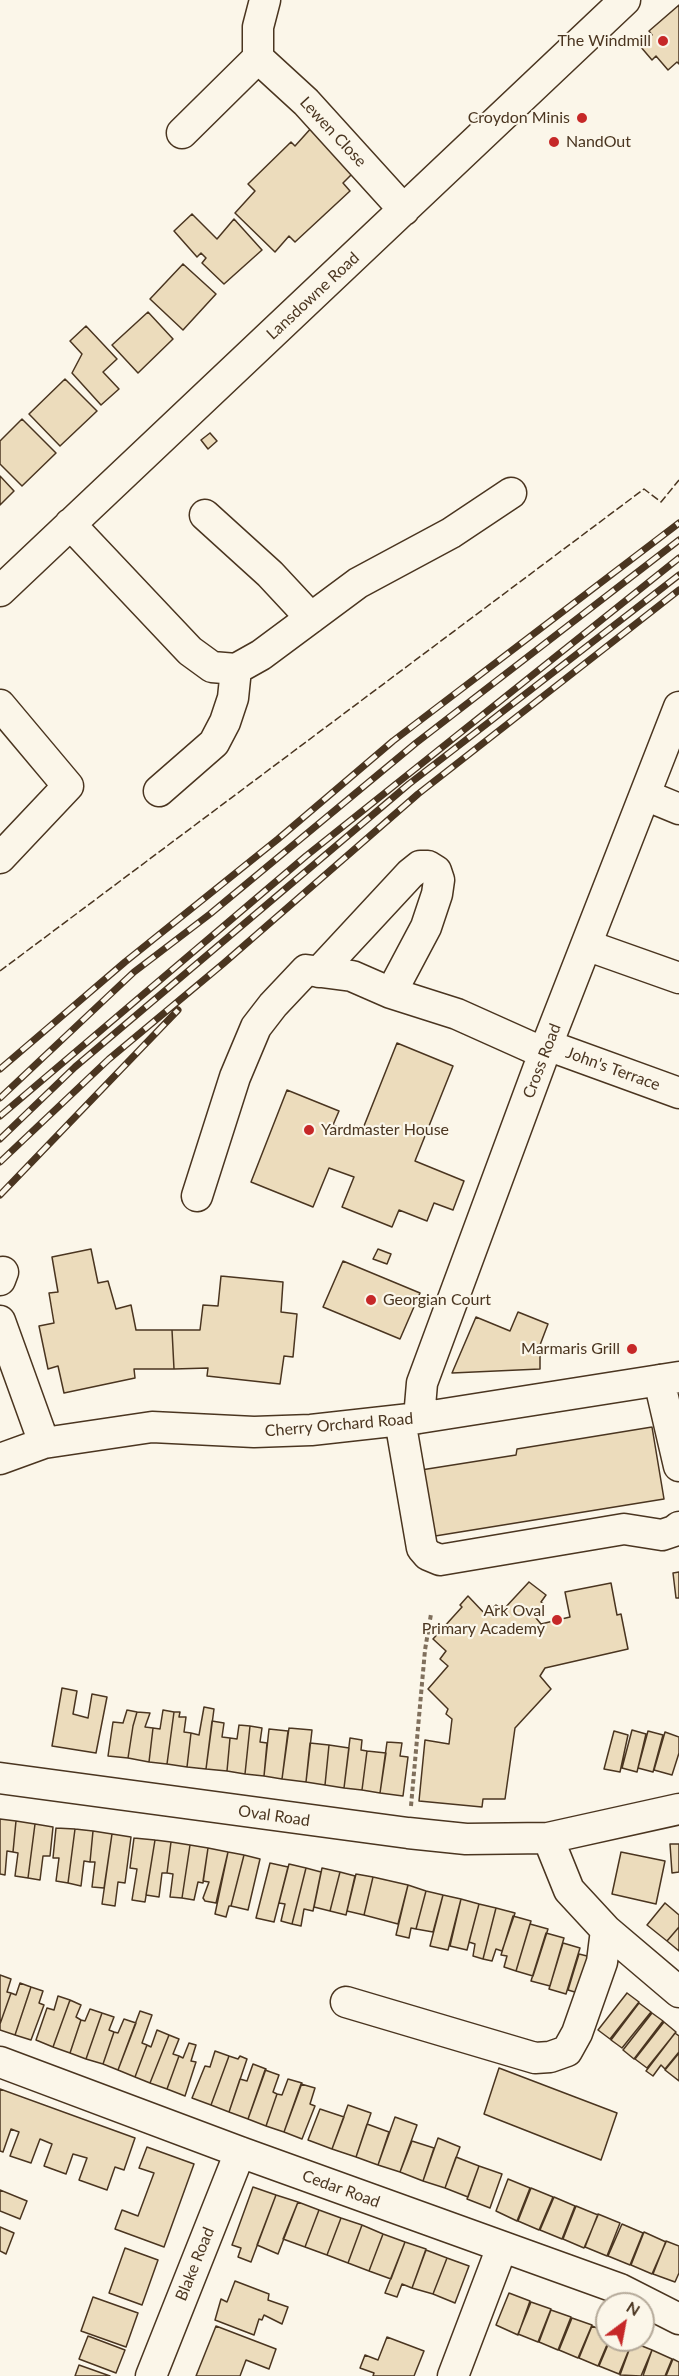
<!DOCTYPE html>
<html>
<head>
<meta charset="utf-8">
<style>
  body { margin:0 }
  #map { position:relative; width:679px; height:2376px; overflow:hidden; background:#fbf6e9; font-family:Lato,sans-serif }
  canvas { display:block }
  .north { position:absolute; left:595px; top:2292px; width:60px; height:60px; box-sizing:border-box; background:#fbf6e9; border:2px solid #b4a999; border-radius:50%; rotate:32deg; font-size:16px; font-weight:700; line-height:24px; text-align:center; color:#4a3520 }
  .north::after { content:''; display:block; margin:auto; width:21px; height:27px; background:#c62828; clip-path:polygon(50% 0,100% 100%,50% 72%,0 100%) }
</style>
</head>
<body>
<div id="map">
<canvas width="679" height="2376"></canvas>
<div class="north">N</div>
</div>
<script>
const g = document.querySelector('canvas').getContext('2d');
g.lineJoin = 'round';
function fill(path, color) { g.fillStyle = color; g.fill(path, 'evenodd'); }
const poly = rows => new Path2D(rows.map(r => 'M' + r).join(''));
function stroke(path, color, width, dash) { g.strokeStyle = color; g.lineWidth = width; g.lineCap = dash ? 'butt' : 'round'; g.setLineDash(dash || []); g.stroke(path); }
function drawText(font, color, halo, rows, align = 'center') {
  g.font = font + ' Lato,sans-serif'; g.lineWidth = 4.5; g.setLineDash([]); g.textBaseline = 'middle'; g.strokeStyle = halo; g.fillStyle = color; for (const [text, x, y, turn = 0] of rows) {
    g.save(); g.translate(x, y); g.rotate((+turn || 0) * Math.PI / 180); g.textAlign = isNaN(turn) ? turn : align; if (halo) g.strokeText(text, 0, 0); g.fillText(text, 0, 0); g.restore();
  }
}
const building = poly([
  [679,5,679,64,677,62,668,70,656,56,652,60,640,46,652,35,649,31,679,5],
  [313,126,357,169,343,183,350,191,295,242,289,236,275,252,235,213,255,191,248,184,291,142,295,146,313,126],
  [192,214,217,239,234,219,262,250,224,284,202,263,206,258,201,253,197,257,174,231,192,214],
  [183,264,216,294,183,330,150,299,183,264],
  [148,312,173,339,138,373,112,345,148,312],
  [86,326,117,359,103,372,119,389,101,405,72,373,82,354,70,341,86,326],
  [65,379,97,411,60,446,29,414,65,379],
  [22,419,56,453,22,486,0,464,0,441,22,419],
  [210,433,217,441,208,449,201,440,210,433],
  [0,476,14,491,0,505,0,476],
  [397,1043,453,1066,415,1161,464,1181,453,1210,434,1203,427,1221,399,1210,392,1227,342,1207,354,1177,329,1168,313,1207,251,1182,287,1090,339,1111,333,1125,360,1136,397,1043],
  [91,1249,98,1283,108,1281,116,1309,131,1305,136,1330,172,1330,174,1369,134,1369,135,1378,64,1393,58,1366,48,1369,39,1326,54,1323,49,1293,58,1292,52,1257,91,1249],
  [378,1249,391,1254,387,1264,373,1259,378,1249],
  [343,1261,420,1293,400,1339,323,1307,343,1261],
  [221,1276,283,1282,281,1312,297,1314,293,1357,284,1356,280,1384,207,1376,208,1368,174,1369,172,1330,200,1330,203,1305,218,1306,221,1276],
  [518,1312,548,1324,540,1345,540,1369,452,1373,476,1317,510,1331,518,1312],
  [652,1427,664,1499,429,1537,421,1470,516,1455,517,1449,652,1427],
  [679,1572,679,1598,676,1598,673,1573,679,1572],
  [529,1582,546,1595,541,1602,545,1605,536,1618,541,1624,570,1617,565,1592,611,1583,617,1615,621,1614,628,1649,545,1668,540,1676,551,1689,515,1728,505,1799,483,1799,482,1807,419,1801,425,1740,449,1744,452,1719,446,1714,448,1709,428,1689,448,1666,440,1659,446,1651,433,1639,462,1607,460,1605,468,1596,486,1615,496,1605,503,1610,529,1582],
  [62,1688,77,1691,73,1714,88,1718,92,1694,107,1697,96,1753,52,1746,62,1688],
  [204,1707,214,1709,206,1769,187,1767,191,1733,199,1735,204,1707],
  [127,1710,137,1712,133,1726,128,1758,108,1756,113,1722,123,1723,127,1710],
  [163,1710,174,1712,167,1764,149,1762,153,1728,160,1729,163,1710],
  [137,1712,150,1713,145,1727,153,1728,149,1762,128,1758,133,1726,137,1712],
  [174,1712,180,1712,179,1717,186,1717,184,1732,191,1733,187,1767,167,1764,174,1712],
  [212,1721,224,1723,222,1737,230,1738,227,1771,206,1769,212,1721],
  [239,1725,250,1726,245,1774,227,1771,230,1738,237,1739,239,1725],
  [250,1726,262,1728,260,1742,267,1743,264,1776,245,1774,250,1726],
  [289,1728,312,1730,306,1782,282,1779,289,1728],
  [269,1729,288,1731,282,1779,264,1776,269,1729],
  [632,1730,646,1734,637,1772,622,1768,632,1730],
  [614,1731,628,1735,620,1772,604,1769,614,1731],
  [648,1731,663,1735,653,1772,638,1768,648,1731],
  [665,1732,679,1737,679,1753,672,1775,654,1770,665,1732],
  [350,1738,362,1740,361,1750,367,1751,362,1790,344,1788,350,1738],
  [387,1742,402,1743,400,1756,408,1757,403,1796,380,1793,387,1742],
  [310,1743,329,1745,325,1785,306,1782,310,1743],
  [329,1745,349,1748,344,1788,325,1785,329,1745],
  [367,1751,386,1753,380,1793,362,1790,367,1751],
  [0,1819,16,1821,13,1852,7,1851,5,1875,0,1874,0,1819],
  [16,1821,35,1824,28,1878,15,1876,18,1853,13,1852,16,1821],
  [35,1824,53,1827,50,1856,43,1856,40,1880,28,1878,35,1824],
  [56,1828,75,1829,68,1883,56,1881,59,1858,53,1858,56,1828],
  [75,1829,93,1831,90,1862,84,1861,81,1886,68,1883,75,1829],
  [93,1831,112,1834,104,1888,92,1887,95,1862,90,1862,93,1831],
  [112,1834,131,1837,125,1883,118,1882,115,1906,102,1904,112,1834],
  [134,1838,155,1840,145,1902,132,1900,137,1869,130,1868,134,1838],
  [155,1840,171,1842,167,1873,162,1873,159,1897,146,1895,155,1840],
  [171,1842,190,1845,182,1898,170,1897,173,1874,167,1873,171,1842],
  [670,1844,679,1844,679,1872,672,1873,670,1844],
  [190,1845,208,1848,203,1883,198,1882,194,1900,182,1898,190,1845],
  [208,1848,228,1852,216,1903,205,1901,203,1898,209,1882,203,1881,208,1848],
  [228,1852,244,1855,231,1906,229,1906,226,1917,215,1914,228,1852],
  [621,1852,665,1861,656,1904,612,1894,621,1852],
  [244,1855,260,1859,248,1910,231,1906,244,1855],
  [270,1863,288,1867,274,1922,256,1918,270,1863],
  [289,1864,306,1868,292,1924,281,1921,285,1904,279,1903,289,1864],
  [306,1868,321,1872,313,1911,304,1909,301,1926,292,1924,306,1868],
  [322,1868,340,1872,330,1911,314,1907,322,1868],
  [340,1872,355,1876,346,1915,330,1911,340,1872],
  [356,1874,373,1877,364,1915,347,1911,356,1874],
  [373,1877,408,1885,398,1924,364,1915,373,1877],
  [408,1885,426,1891,416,1929,411,1928,409,1938,396,1935,408,1885],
  [426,1891,443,1895,433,1932,416,1929,426,1891],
  [443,1895,461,1899,448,1950,430,1946,443,1895],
  [461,1899,479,1904,467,1950,450,1946,461,1899],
  [665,1903,679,1915,679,1927,667,1941,647,1925,665,1903],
  [479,1904,496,1908,483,1959,473,1956,475,1944,469,1942,479,1904],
  [496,1908,515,1913,502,1951,496,1949,492,1961,483,1959,496,1908],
  [513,1916,531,1921,516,1971,504,1967,507,1956,501,1955,513,1916],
  [530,1924,548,1929,533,1976,516,1971,530,1924],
  [679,1927,679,1951,667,1941,679,1927],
  [546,1933,564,1938,550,1986,531,1981,546,1933],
  [563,1943,580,1948,566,1994,549,1989,563,1943],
  [579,1954,595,1958,585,1995,568,1990,579,1954],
  [0,1975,11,1979,7,1992,11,1993,0,2024,0,1975],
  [20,1983,31,1987,15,2035,0,2030,0,2024,11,1993,16,1995,20,1983],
  [31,1987,43,1991,39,2003,44,2005,31,2040,15,2035,31,1987],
  [627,1993,639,2002,610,2039,598,2030,627,1993],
  [58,1996,70,2000,53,2047,36,2040,47,2008,54,2010,58,1996],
  [70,2000,81,2005,76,2017,81,2020,70,2053,53,2047,70,2000],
  [639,2003,651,2012,622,2048,611,2040,639,2003],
  [90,2009,102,2013,86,2059,70,2053,81,2020,85,2021,90,2009],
  [140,2011,152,2015,142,2043,147,2045,135,2077,118,2070,140,2011],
  [102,2013,114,2017,109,2030,114,2032,103,2064,86,2059,102,2013],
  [652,2013,663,2021,634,2059,623,2050,652,2013],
  [124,2019,136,2023,118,2070,103,2064,114,2032,118,2033,124,2019],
  [664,2022,676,2032,647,2068,635,2059,664,2022],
  [157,2030,169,2035,150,2083,135,2077,147,2045,151,2047,157,2030],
  [675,2033,679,2036,679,2052,665,2069,661,2065,653,2076,646,2071,675,2033],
  [169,2035,179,2039,173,2054,179,2056,167,2089,150,2083,169,2035],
  [189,2043,196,2045,191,2061,196,2062,185,2096,167,2089,179,2056,183,2058,189,2043],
  [215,2051,229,2056,211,2105,192,2098,205,2066,210,2067,215,2051],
  [679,2053,679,2081,665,2070,679,2053],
  [229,2056,238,2059,240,2056,247,2059,229,2112,211,2105,229,2056],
  [253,2064,266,2069,248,2119,229,2112,240,2079,247,2081,253,2064],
  [499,2068,617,2113,601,2160,484,2114,499,2068],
  [265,2070,279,2075,273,2092,277,2094,266,2126,248,2119,265,2070],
  [288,2079,302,2083,284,2132,266,2126,277,2094,282,2095,288,2079],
  [301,2084,315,2088,310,2104,315,2106,302,2139,284,2132,301,2084],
  [0,2089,135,2138,124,2170,115,2167,107,2190,79,2180,87,2158,73,2154,66,2174,44,2166,52,2144,40,2139,31,2163,10,2156,19,2132,11,2129,3,2152,0,2151,0,2089],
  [348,2105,371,2113,356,2157,332,2149,348,2105],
  [320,2109,344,2117,332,2149,308,2140,320,2109],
  [395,2117,417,2125,400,2172,378,2165,395,2117],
  [367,2124,389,2132,378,2165,356,2157,367,2124],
  [438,2138,460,2147,445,2188,423,2181,438,2138],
  [412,2141,434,2148,423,2181,400,2172,412,2141],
  [147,2147,194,2164,164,2247,115,2229,122,2210,138,2216,154,2173,139,2168,147,2147],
  [456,2157,479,2166,468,2197,445,2188,456,2157],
  [479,2166,502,2174,490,2208,467,2199,479,2166],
  [508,2179,530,2188,517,2221,496,2211,508,2179],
  [253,2187,276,2195,251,2262,238,2257,241,2248,232,2245,253,2187],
  [531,2188,553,2197,539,2230,518,2221,531,2188],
  [0,2190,27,2201,20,2219,0,2211,0,2190],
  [276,2195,298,2202,278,2254,257,2245,276,2195],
  [554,2197,575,2206,562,2239,540,2230,554,2197],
  [298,2202,319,2210,305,2247,283,2239,298,2202],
  [576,2206,598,2215,584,2248,563,2239,576,2206],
  [319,2210,341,2218,327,2255,305,2247,319,2210],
  [598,2214,620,2223,607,2256,585,2247,598,2214],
  [341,2218,362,2225,348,2263,327,2255,341,2218],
  [622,2224,643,2233,630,2265,608,2256,622,2224],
  [362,2225,383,2234,369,2271,348,2263,362,2225],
  [0,2227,14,2233,6,2254,0,2251,0,2227],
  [644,2232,666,2242,652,2274,631,2265,644,2232],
  [383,2234,405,2242,391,2279,369,2271,383,2234],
  [666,2241,679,2246,679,2273,675,2282,653,2274,666,2241],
  [405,2242,426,2249,412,2288,402,2284,397,2297,385,2293,405,2242],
  [125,2248,158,2260,142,2305,109,2293,125,2248],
  [426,2250,447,2258,433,2294,412,2288,426,2250],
  [447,2258,469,2266,455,2303,433,2294,447,2258],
  [235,2281,269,2294,268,2300,288,2307,282,2324,264,2315,262,2320,259,2319,254,2335,215,2320,221,2299,227,2302,235,2281],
  [509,2293,530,2301,518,2335,496,2325,509,2293],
  [93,2297,138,2313,126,2347,81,2331,93,2297],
  [531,2302,551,2309,538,2342,518,2334,531,2302],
  [551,2310,571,2317,558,2350,539,2342,551,2310],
  [572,2318,592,2325,578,2358,559,2350,572,2318],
  [216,2326,276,2349,269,2369,246,2360,240,2376,196,2376,216,2326],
  [592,2326,607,2332,607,2340,609,2340,598,2366,579,2358,592,2326],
  [88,2336,125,2350,116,2373,79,2359,88,2336],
  [387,2337,424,2351,414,2376,373,2376,374,2373,360,2368,365,2355,378,2360,387,2337],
  [610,2340,632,2342,619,2374,599,2366,610,2340],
  [632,2342,652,2350,641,2376,620,2375,632,2342],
  [652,2350,672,2359,665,2376,643,2376,652,2350],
  [673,2359,679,2362,679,2376,666,2376,673,2359],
  [79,2365,110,2376,75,2376,79,2365]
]);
fill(building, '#ecdcbc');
stroke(building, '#4a3520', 1.5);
const minor = poly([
  [258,58,258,27,265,0],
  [182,133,258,58,306,102,404,210],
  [205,515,270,574,311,618],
  [70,524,190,651,212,667,236,669,261,655,358,583,451,533,511,493],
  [0,591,625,0],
  [0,705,68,786,0,858],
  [159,791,214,743,225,722,233,698,236,669],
  [645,795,679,809],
  [586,945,679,978],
  [319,972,410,874,420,866,428,866,436,871,439,880,437,894,426,927,391,993],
  [547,1045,679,1093],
  [197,1196,235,1077,256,1027,273,1005,306,970,352,976,391,993,457,1014,544,1053],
  [0,1280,3,1272],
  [0,1321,44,1443],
  [659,1380,679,1466],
  [419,1418,422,1383,547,1045,679,707],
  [400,1420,422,1548,428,1555,440,1560,624,1529,662,1535,674,1531,679,1527],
  [0,1459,44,1443,152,1427,254,1432,311,1430,419,1418,679,1377],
  [0,1778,408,1833,466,1839,548,1838],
  [679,1809,548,1838,569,1890,606,1930,679,1992],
  [346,2002,535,2058,550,2057,567,2051,577,2033,602,1962,606,1930],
  [0,2062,240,2152,620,2289,679,2319],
  [151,2376,240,2152],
  [453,2376,502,2247]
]);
stroke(minor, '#4a3520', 33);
stroke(poly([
  [411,1806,425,1650,431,1614]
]), '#7f6f5c', 4, [4.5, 3]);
stroke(minor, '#fbf6e9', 30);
const rail = poly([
  [0,1069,125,962,278,839,393,741,679,523],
  [0,1098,134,972,210,914,416,743,679,540],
  [0,1116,306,856,679,558],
  [0,1139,75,1067,409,784,679,575],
  [0,1162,109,1059,224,963,418,794,679,590],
  [0,1195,178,1010]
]);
stroke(rail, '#4a3520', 7);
stroke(rail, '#fbf6e9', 4.5, [14]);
stroke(poly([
  [0,971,644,489,661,502,679,480]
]), '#4a3520', 1.5, [8, 3]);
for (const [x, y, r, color] of [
  [663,41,6,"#c62828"],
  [582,118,6,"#c62828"],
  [554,142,6,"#c62828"],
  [309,1130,6,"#c62828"],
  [371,1300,6,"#c62828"],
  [632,1349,6,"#c62828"],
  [557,1620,6,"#c62828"]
]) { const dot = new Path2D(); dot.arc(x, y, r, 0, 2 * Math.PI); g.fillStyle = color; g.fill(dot); stroke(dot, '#fbf6e9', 2); }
drawText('16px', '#4a3520', '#fbf6e9', [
  ["The Windmill",651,41],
  ["Croydon Minis",570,118],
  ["NandOut",566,142,"left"],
  ["Yardmaster House",321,1130,"left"],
  ["Georgian Court",383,1300,"left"],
  ["Marmaris Grill",620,1349],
  ["Ark Oval",545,1611],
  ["Primary Academy",545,1629]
], 'right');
drawText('16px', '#4a3520', '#fbf6e9', [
  ["Lewen Close",333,132,47],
  ["Lansdowne Road",313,296,-43],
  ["Cross Road",542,1061,-69],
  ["John's Terrace",613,1069,20],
  ["Cherry Orchard Road",339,1425,-5],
  ["Oval Road",274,1816,8],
  ["Cedar Road",341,2189,20],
  ["Blake Road",195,2264,-68]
]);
</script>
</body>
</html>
